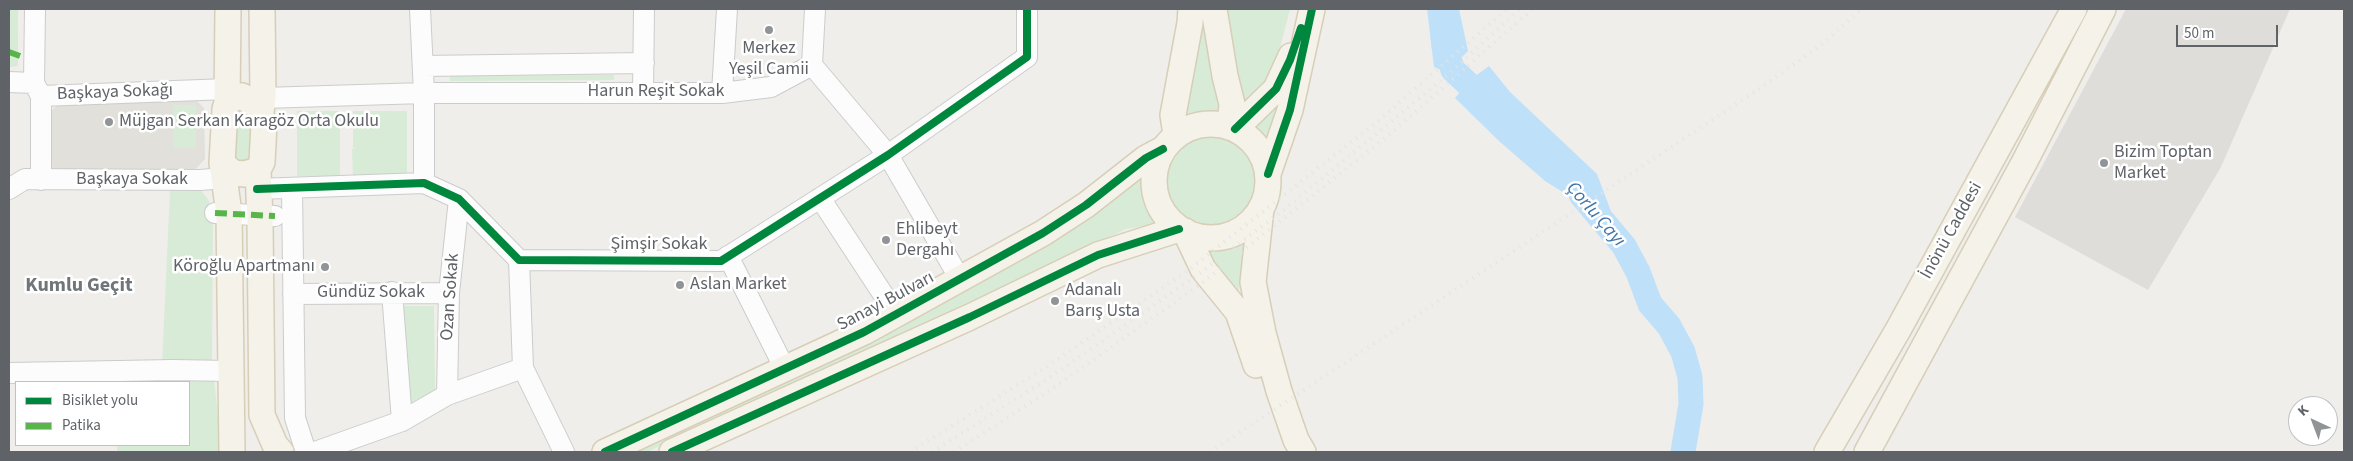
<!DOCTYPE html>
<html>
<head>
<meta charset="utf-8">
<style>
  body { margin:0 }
  #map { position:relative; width:2353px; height:461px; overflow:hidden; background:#efeeea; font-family:"Source Sans 3",sans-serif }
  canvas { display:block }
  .frame { position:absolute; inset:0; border:10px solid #5f6368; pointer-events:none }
  .legend { position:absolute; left:15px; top:381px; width:175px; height:65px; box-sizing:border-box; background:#fff; border:1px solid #bfc1c3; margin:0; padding:6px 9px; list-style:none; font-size:15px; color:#5f6368 }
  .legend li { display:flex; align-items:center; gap:10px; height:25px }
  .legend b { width:25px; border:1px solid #bfc1c3 }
  .north { position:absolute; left:2288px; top:396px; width:50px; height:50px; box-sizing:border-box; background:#fff; border:1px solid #bfc1c3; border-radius:50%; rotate:317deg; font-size:14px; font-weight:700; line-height:20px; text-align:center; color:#5f6368 }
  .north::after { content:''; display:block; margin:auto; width:18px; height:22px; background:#919496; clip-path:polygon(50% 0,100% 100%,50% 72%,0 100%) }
  .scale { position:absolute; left:2176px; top:25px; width:102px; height:22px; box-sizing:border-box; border:2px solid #5f6368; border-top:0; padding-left:6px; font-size:15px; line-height:18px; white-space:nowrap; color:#5f6368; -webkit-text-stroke:4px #fff; paint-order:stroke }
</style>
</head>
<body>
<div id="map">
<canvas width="2353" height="461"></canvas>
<div class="frame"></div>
<ul class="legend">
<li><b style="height:6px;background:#00873e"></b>Bisiklet yolu</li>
<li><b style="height:6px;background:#58b549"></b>Patika</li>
</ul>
<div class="north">K</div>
<div class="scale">50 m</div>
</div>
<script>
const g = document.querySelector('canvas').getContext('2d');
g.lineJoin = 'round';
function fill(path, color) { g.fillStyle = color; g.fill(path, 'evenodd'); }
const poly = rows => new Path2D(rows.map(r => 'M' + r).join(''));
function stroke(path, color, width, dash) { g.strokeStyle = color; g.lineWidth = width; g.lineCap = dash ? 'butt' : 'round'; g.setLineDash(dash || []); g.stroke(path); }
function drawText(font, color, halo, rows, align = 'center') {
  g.font = font + ' "Source Sans 3",sans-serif'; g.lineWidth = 5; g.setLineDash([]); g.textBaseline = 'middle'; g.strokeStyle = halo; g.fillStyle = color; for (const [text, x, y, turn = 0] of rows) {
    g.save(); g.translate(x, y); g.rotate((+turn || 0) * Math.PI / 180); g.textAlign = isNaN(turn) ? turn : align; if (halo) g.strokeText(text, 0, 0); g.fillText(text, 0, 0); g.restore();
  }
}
fill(poly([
  [2126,9,2290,9,2221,167,2148,290,2015,217]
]), '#dfddda');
fill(poly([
  [195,99,204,108,205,159,191,174,61,176,52,167,52,110,58,105]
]), '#e2e0da');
fill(poly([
  [9,9,18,9,18,66,9,67],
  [1224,9,1290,9,1272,79,1247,104,1241,101],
  [1204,14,1225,113,1192,115,1177,120],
  [614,75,614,80,450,81,450,76],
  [1283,100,1267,140,1261,133,1249,123],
  [173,105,196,105,196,148,173,148],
  [240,111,245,111,252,119,255,155,241,169,229,150,235,116],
  [297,111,340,111,340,176,297,176],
  [353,111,407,111,407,174,353,175,352,149,356,149,353,148],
  '1166 180a45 45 0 1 1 90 0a45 45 0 1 1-90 0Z',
  [1147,164,1142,177,1142,198,1144,206,1157,224,1126,229,647,452,629,452],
  [201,190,209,201,213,218,212,363,162,365,170,191],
  [1251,238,1238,294,1200,250,1229,249],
  [401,306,434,306,435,391,408,404],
  [169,377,214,380,222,452,117,452,117,445,189,445,189,382,166,382]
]), '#d8ebd6');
fill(poly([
  [1427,9,1459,9,1468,51,1455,64,1439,69,1434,67],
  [1489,66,1510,92,1597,174,1612,214,1610,218,1601,221,1598,214,1545,181,1499,141,1455,98,1474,77]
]), '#bfe0f9');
stroke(poly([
  [1441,9,1444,46,1453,70,1493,107],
  [1581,195,1624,246,1638,272,1650,304,1669,326,1683,352,1690,377,1691,404,1683,452]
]), '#bfe0f9', 25);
const minor = poly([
  [420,9,424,93,424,183],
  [812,65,815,9],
  [423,66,644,63],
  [9,82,34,83,41,96,41,180],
  [34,83,35,9],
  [643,93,644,9],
  [722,93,727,9],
  [41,96,228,89],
  [263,98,424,93,722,93,771,87,812,65,888,155,960,279],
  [9,189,25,179,200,180,224,178],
  [257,189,424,183,459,199,519,260,721,261,888,155,1027,57,1027,9],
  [292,189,295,418,306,452],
  [820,198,896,314],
  [215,213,275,216],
  [728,256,785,369],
  [519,260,523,368,564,452],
  [392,292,402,421],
  [293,294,449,293],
  [9,373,173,370,230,371],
  [447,395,449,293,459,199],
  [315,452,402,421,447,395,523,368]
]);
const major = poly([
  [1214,9,1225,76,1232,104,1230,127],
  [242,96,258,107,264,124,262,162,258,170,245,174,233,173,222,163,225,109,227,103,234,98,242,96],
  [227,103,228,9],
  [261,112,263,98,262,9],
  '1154 181a57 57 0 1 1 114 0a57 57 0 1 1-114 0Z',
  [1235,129,1276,89,1291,56],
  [1176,135,1173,115,1190,23,1191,9],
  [222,163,229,213,232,452],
  [258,170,260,221,262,415,275,445,281,452],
  [1268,174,1290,110,1312,9],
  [1261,209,1253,282,1263,333,1279,391,1296,440,1303,452],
  [1185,231,1203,269,1238,312,1256,365],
  [605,452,864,332,1043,233,1086,205,1146,158,1163,149],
  [672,452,970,317,1098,255,1179,229],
  [1827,452,1898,330,2074,9],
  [1867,452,2025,161,2103,9]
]);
stroke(minor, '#cbcccc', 22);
stroke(major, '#d7ceb8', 28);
stroke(minor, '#fdfcfc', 20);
stroke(major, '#f4f2e9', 25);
stroke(poly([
  [910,452,1040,371,1190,269,1378,121,1507,9],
  [932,452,1046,380,1196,276,1281,212,1443,79,1520,9],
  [954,452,1052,389,1202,283,1389,135,1533,9],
  [1210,452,1759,89,1821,45,1862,9]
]), '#e4e4e4', 4, [1, 6]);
stroke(poly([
  [9,52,20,56],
  [215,213,275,216]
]), '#58b549', 6, [12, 6]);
stroke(poly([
  [1235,129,1276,89,1290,60,1301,28],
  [1268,174,1290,110,1312,9],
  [257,189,424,183,459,199,519,260,721,261,888,155,1027,57,1027,9],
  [605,452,864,332,1043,233,1086,205,1146,158,1163,149],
  [672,452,970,317,1098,255,1179,229]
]), '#00873e', 8);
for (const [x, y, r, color] of [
  [769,30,5,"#919496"],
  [109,122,5,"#919496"],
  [2104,163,5,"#919496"],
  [886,240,5,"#919496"],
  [325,267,5,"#919496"],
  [680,285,5,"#919496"],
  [1055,301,5,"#919496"]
]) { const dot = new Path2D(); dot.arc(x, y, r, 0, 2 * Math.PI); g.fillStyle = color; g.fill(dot); stroke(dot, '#fff', 2); }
drawText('18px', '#5f6368', '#fff', [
  ["Merkez",769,49,"center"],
  ["Yeşil Camii",769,70,"center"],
  ["Müjgan Serkan Karagöz Orta Okulu",119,122],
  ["Bizim Toptan",2114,153],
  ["Market",2114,174],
  ["Ehlibeyt",896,230],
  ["Dergahı",896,251],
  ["Köroğlu Apartmanı",315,267,"right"],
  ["Aslan Market",690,285],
  ["Adanalı",1065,291],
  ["Barış Usta",1065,312]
], 'left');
drawText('18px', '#5f6368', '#fff', [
  ["Harun Reşit Sokak",656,92],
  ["Başkaya Sokağı",115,93,-2],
  ["Başkaya Sokak",132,180],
  ["İnönü Caddesi",1952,231,-61],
  ["Şimşir Sokak",659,245],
  ["Gündüz Sokak",371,293],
  ["Ozan Sokak",451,297,-86],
  ["Sanayi Bulvarı",886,302,-28]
]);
drawText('italic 19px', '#4174aa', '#fff', [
  ["Çorlu Çayı",1595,215,49]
]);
drawText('bold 20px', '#70757a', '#fff', [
  ["Kumlu Geçit",79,287]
]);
</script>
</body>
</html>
